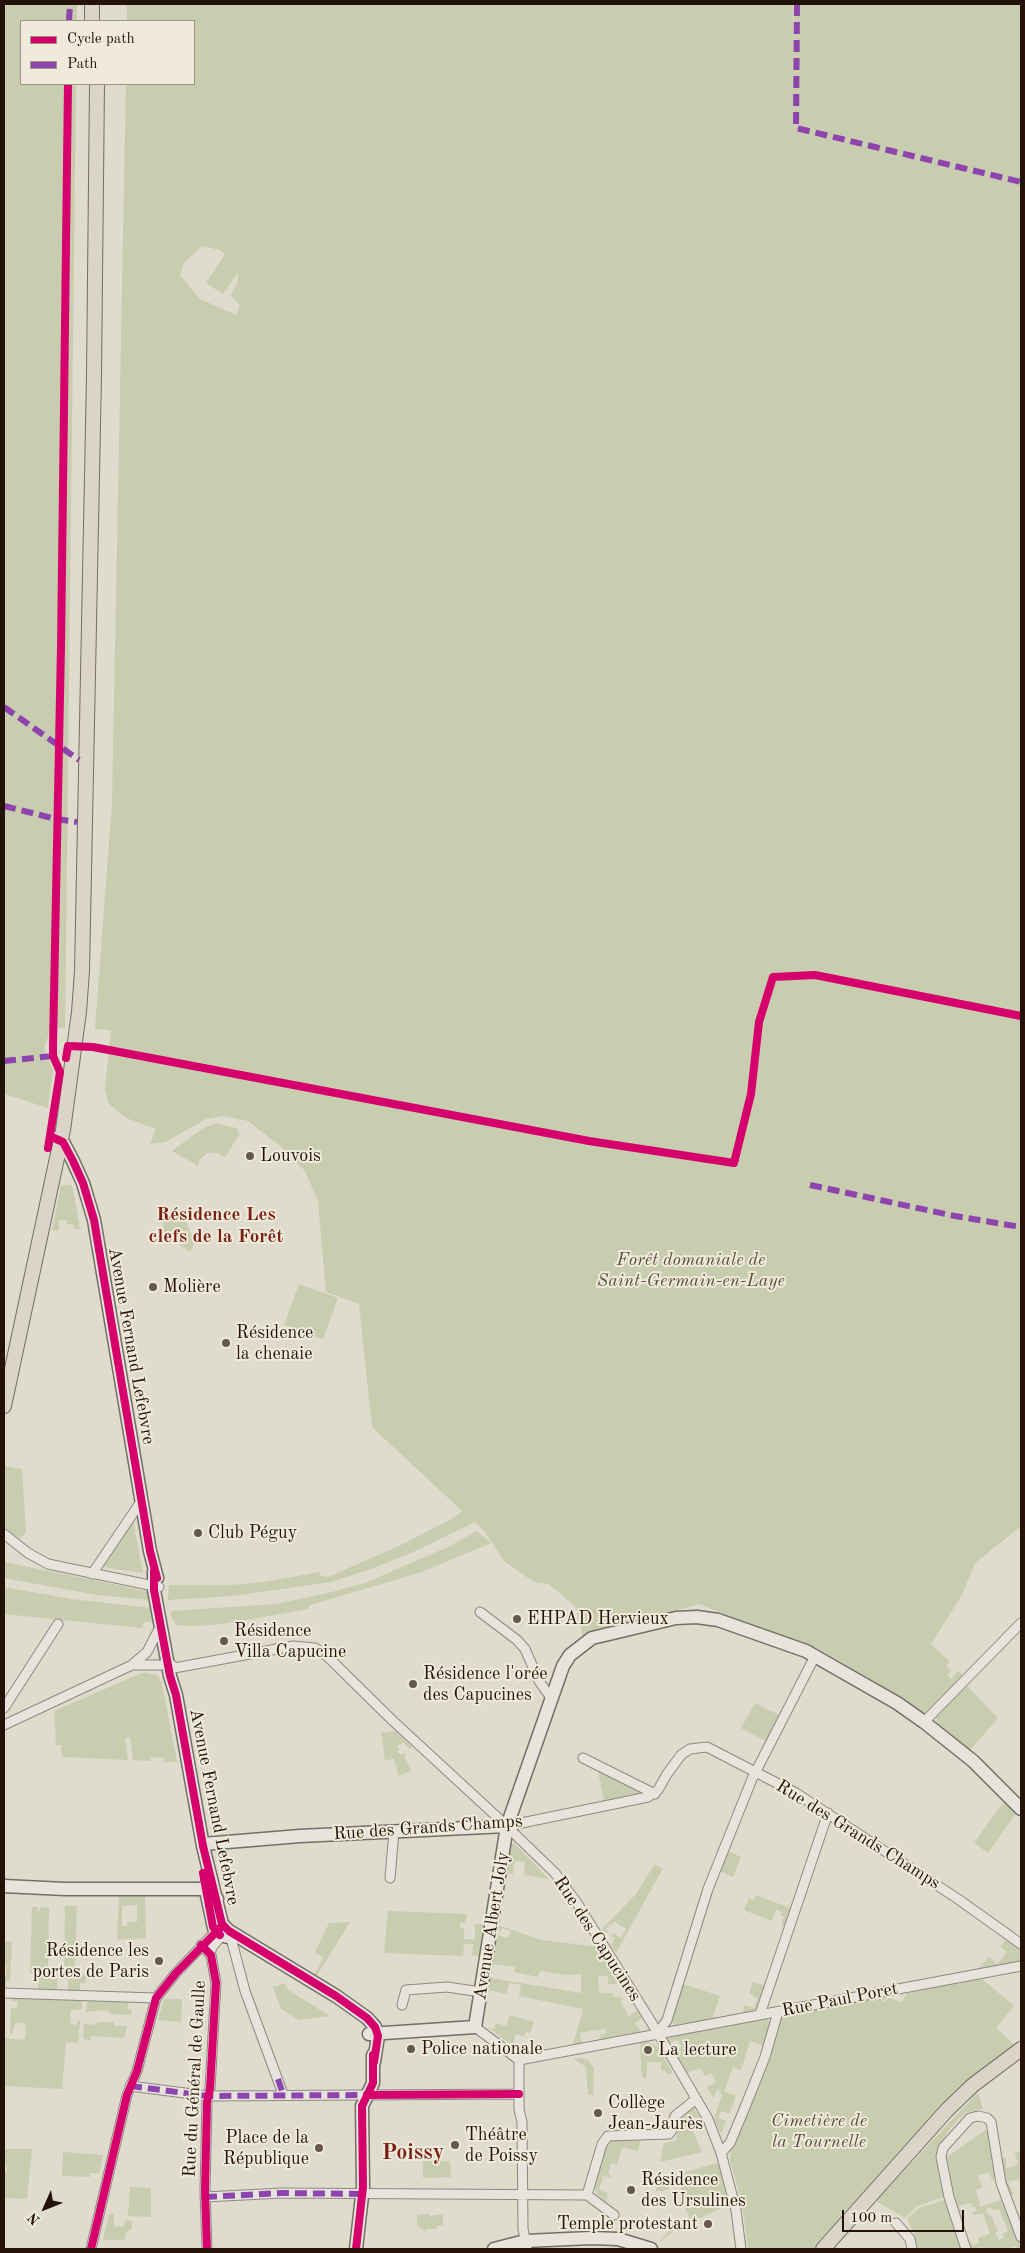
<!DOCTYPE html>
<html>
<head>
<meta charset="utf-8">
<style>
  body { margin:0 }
  #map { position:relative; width:1025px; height:2253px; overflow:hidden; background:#dfdbcd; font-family:"Old Standard TT",serif }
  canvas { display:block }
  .frame { position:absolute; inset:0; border:5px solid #241108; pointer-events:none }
  .legend { position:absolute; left:20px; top:20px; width:175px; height:65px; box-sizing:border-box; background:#efead9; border:1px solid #9e9385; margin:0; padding:6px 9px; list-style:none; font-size:15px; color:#241108 }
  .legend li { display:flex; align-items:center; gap:10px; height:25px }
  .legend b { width:25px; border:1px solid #9e9385 }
  .north { position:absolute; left:20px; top:2183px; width:50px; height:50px; -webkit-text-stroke:4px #efead9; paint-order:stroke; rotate:226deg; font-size:14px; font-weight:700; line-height:20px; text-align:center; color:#241108 }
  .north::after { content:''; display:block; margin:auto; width:18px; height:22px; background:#241108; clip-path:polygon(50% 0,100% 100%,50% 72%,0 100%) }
  .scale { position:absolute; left:842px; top:2210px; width:122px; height:22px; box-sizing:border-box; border:2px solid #241108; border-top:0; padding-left:6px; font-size:15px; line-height:18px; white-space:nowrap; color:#241108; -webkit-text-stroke:4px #efead9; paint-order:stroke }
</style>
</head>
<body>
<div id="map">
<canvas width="1025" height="2253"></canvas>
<div class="frame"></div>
<ul class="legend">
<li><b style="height:6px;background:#d6006c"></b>Cycle path</li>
<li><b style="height:6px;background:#8e44ad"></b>Path</li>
</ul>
<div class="north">N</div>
<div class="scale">100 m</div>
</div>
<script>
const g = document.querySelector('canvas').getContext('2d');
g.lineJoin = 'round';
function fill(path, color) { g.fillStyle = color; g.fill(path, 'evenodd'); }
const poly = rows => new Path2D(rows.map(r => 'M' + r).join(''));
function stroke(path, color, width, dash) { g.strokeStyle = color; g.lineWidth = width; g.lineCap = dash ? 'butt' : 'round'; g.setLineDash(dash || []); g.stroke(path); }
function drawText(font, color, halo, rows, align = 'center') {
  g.font = font + ' "Old Standard TT",serif'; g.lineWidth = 4; g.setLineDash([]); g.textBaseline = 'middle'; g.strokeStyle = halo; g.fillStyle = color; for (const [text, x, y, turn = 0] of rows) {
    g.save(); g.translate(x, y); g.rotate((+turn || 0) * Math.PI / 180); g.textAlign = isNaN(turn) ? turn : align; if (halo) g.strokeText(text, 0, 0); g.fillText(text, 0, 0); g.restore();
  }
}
fill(poly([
  [4,4,77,4,77,21,21,21,21,84,76,84,65,1028,51,1028,44,1048,53,1071,48,1108,5,1094,4,1105],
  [127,4,793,4,793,45,794,4,1021,4,1021,1526,975,1563,962,1595,931,1644,950,1662,946,1666,951,1671,947,1675,951,1679,958,1671,963,1675,926,1712,921,1712,872,1680,816,1647,803,1646,699,1604,583,1636,576,1607,549,1584,534,1582,504,1561,485,1532,475,1522,413,1552,371,1569,331,1582,232,1596,168,1600,169,1585,231,1585,263,1582,320,1572,319,1575,328,1577,399,1546,452,1519,462,1511,372,1427,359,1304,326,1292,318,1201,305,1171,280,1146,248,1121,223,1116,206,1119,165,1142,150,1144,156,1129,126,1118,108,1103,105,1088,111,1030,95,1029,112,803,126,84,194,84,194,21,127,21],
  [202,246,220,250,225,254,206,283,223,294,238,272,238,281,231,295,240,306,236,315,200,299,180,275,183,264],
  [216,1123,236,1128,240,1134,225,1157,217,1153,207,1153,200,1159,198,1166,172,1151,202,1129],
  [61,1185,72,1185,80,1229,74,1229,73,1224,67,1224,67,1220,59,1220,59,1230,52,1231],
  [171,1214,183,1215,195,1243,190,1252,164,1234,163,1222],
  [299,1284,338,1298,323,1339,284,1325],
  [4,1466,22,1469,26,1533,19,1538,4,1527],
  [131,1521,133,1521,143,1573,102,1567],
  [477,1531,491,1543,422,1572,310,1605,308,1609,223,1624,197,1626,176,1625,171,1616,170,1611,276,1604,328,1593,365,1583,448,1547],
  [4,1562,146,1591,150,1600,97,1595,4,1578],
  [4,1587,71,1599,151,1608,153,1622,144,1622,142,1628,4,1614],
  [142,1673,147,1673,158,1676,162,1684,177,1762,164,1762,164,1758,151,1757,150,1761,133,1760,130,1737,125,1738,128,1760,62,1757,61,1745,56,1745,54,1711],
  [966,1685,998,1718,970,1750,937,1723,936,1716],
  [755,1703,779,1715,766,1741,741,1728],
  [395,1731,412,1747,410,1749,403,1742,397,1746,399,1749,397,1751,401,1755,406,1753,407,1754,404,1756,411,1771,398,1776,394,1759,385,1760,381,1733],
  [598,1771,642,1788,640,1794,604,1801],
  [1004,1801,1016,1813,988,1853,974,1843],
  [514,1843,549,1879,524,1875,525,1862,515,1861,513,1874,506,1873,511,1844],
  [728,1851,741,1857,733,1877,720,1871],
  [654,1865,663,1868,616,1953,611,1945,615,1938,612,1936,608,1941,613,1933,621,1938,626,1929,614,1921,613,1924,609,1925,606,1929,608,1931,605,1935,601,1930,636,1894],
  [756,1895,792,1909,785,1927,781,1925,784,1917,781,1915,782,1912,776,1909,772,1921,744,1910,749,1898,754,1900],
  [119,1896,145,1896,146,1938,117,1940],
  [137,1905,137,1922,128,1922,127,1926,122,1926,122,1906],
  [65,1906,77,1906,75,1974,86,1975,86,1983,80,1983,80,1991,68,1990,68,1979,59,1978,59,1974,64,1977],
  [32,1907,38,1907,38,1911,40,1911,40,1907,49,1908,48,1974,57,1974,57,1990,38,1989,38,1974,30,1973],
  [388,1911,467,1914,465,1923,460,1923,460,1928,464,1928,464,1939,475,1940,475,1924,484,1924,479,1956,472,1956,473,1944,464,1944,463,1956,384,1953],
  [350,1922,316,1977,314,1975,324,1958,315,1952,329,1923],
  [498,1925,541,1940,599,1947,621,1984,608,1984,608,1976,598,1976,599,1993,613,1993,613,1997,624,1998,620,2001,629,2016,637,2011,642,2018,635,2023,641,2032,601,2039,600,2035,606,2033,606,2029,590,2031,580,2033,582,2043,573,2045,583,2009,519,1996,521,1985,509,1983,507,1994,488,1990,490,1978,581,1993,581,1974,567,1975,540,1971,538,1977,514,1972,515,1967,492,1964,497,1935,508,1938,511,1931,502,1928,501,1931,497,1930],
  [1008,1938,1021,1947,1021,1962,977,1970,989,1957,997,1964,1007,1952,1000,1946],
  [4,1941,12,1942,10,1981,6,1981,5,1988,4,1976,6,1976,7,1967,4,1966],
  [982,1979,1014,2006,996,2028,1016,2046,817,2249,748,2249,742,2202,730,2161,731,2149,765,2064,779,2020,783,2016,888,1996,882,2001,884,2002,889,1998,902,2002,907,1993],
  [753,1982,766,1986,758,2009,742,2014,745,2005,754,2008,758,1999,749,1993],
  [285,1983,288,1990,330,2016,299,2020,281,2009,273,1987],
  [683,1984,720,1996,712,2019,675,2026,671,2021],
  [12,1998,82,2001,82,2009,71,2010,70,2024,77,2025,77,2021,80,2021,78,2043,66,2042,62,2089,4,2086,4,2038,24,2040,26,2035,25,2023,15,2023,12,2034,10,2034,11,2008,17,2008,18,2001,12,2001],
  [164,1999,182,1999,181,2022,158,2020],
  [87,2001,129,2002,127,2009,132,2010,131,2015,110,2014,110,2012,102,2010,86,2012],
  [510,2015,534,2022,530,2033,526,2032,524,2037,516,2034,513,2043,525,2047,523,2054,488,2027,494,2029,496,2023,506,2026],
  [767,2019,772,2025,766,2047,750,2041,741,2070,733,2067,724,2091,736,2096,729,2114,721,2111,718,2118,726,2121,721,2134,714,2119,722,2095,718,2089,713,2098,707,2087,716,2082,711,2073,705,2076,700,2068,687,2073,674,2052,682,2047,678,2040,669,2043,668,2040,669,2037],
  [97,2022,114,2022,114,2026,127,2026,124,2038,91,2036,90,2040,83,2039,84,2024,97,2025],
  [649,2042,658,2047,673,2073,666,2074,666,2071,661,2071,661,2062,647,2062,646,2080,642,2076,640,2043],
  [581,2058,588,2060,594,2068,593,2095,588,2095,586,2067,574,2059],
  [978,2092,983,2109,967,2112,962,2115,946,2134,941,2147,947,2196,917,2206,905,2218,876,2201],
  [694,2108,700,2118,692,2117,694,2129,692,2129,702,2152,660,2162,664,2143,676,2141,677,2131,681,2130,681,2124,678,2124,679,2117],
  [987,2129,991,2131,999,2179,993,2181,989,2173,977,2175,983,2187,976,2190,980,2207,1004,2199,1021,2242,1021,2249,1018,2249,1016,2246,1006,2249,986,2249,985,2247,969,2249,967,2242,971,2241,973,2245,979,2243,978,2238,990,2234,983,2213,974,2215,973,2212,977,2211,975,2207,972,2207,971,2203,959,2206,965,2218,959,2220,953,2198,944,2159],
  [992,2207,993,2211,999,2209,1008,2231,1002,2234,1004,2238,999,2240,995,2233,998,2232,991,2215,989,2216,986,2209],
  [612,2139,641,2139,638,2151,622,2147,617,2165,611,2163,608,2173,613,2178,603,2176,599,2190,608,2193,606,2202,597,2194,594,2186,607,2144],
  [4,2140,4,2149,32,2149,27,2199,4,2198,4,2171,7,2172,7,2166,4,2165],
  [1021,2151,1021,2184,1019,2179,1008,2182,1014,2194,1008,2196,1000,2159,1006,2158,1006,2168,1012,2167,1018,2164,1015,2152],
  [63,2152,103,2155,99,2173,90,2173,90,2177,62,2176],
  [423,2161,450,2161,451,2177,423,2178],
  [718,2163,730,2204,674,2230,659,2243,672,2227,689,2217,680,2198,684,2196,677,2177,667,2180,669,2189,662,2191,656,2191,658,2179],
  [130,2187,151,2188,151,2217,128,2216],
  [948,2199,964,2249,916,2249,914,2233,907,2219,919,2208],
  [109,2214,114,2214,114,2226,124,2227,125,2220,132,2221,132,2228,126,2233,125,2240,103,2240],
  [429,2214,430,2216,443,2214,443,2226,437,2226,437,2229,426,2229,425,2231,417,2226,417,2215]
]), '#c7cdae');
const street = poly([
  [4,1534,28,1553,48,1564,159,1587],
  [92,1574,142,1500],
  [480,1612,517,1640,525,1649,539,1681,551,1698],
  [132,1665,172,1665],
  [169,1669,293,1646,315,1648,328,1657,392,1720,495,1815,555,1873,577,1903,653,2025,708,2119,721,2153,736,2210,741,2249],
  [4,1708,58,1624],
  [924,1722,1021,1623],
  [4,1725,132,1665,147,1652,160,1627],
  [583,1758,655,1794],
  [507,1826,648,1797,658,1790,667,1774,681,1755,690,1749,707,1747,796,1793,958,1899,1021,1944],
  [390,1878,394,1831],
  [232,1933,231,1938,245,1991,283,2094],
  [201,1945,211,1955,216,1983,210,2089,207,2102,205,2191,207,2249],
  [210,1954,212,1947,225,1932],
  [4,1993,156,1998],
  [402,2005,406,1990,447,1987,481,1992],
  [760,2014,828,1813],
  [475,2027,519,2060],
  [658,2033,667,2020,708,1889,752,1779,815,1656],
  [519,2060,1021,1966],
  [519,2060,519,2109,522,2122,523,2229,527,2249],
  [130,2086,208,2096,519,2094],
  [721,2153,730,2143,743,2112,765,2057,778,2012],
  [587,2195,602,2144,608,2136,669,2134,672,2130,675,2116,696,2099],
  [205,2197,282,2193,587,2195,614,2215],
  [896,2223,910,2239,912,2249],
  [91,2249,127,2095,137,2071,156,1998,176,1973,219,1928],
  [966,2249,949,2197,941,2157,943,2148,970,2118,978,2116,987,2118,991,2122,1001,2183,1021,2237]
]);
const secondary = poly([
  [54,1138,63,1142,73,1161,83,1183,94,1220,150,1551,157,1578],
  [154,1571,154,1590,170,1676,176,1695,203,1846,222,1924,229,1931,336,1996,367,2018,375,2027,378,2036,374,2062],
  [203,1844,300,1836,507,1826],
  [4,1886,65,1889,206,1889,213,1893,217,1899],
  [205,1886,214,1928,220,1935,232,1938],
  [369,2034,475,2027,507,1826,563,1666,570,1655,592,1638,676,1618,697,1617,718,1620,806,1651,897,1703,924,1722,973,1761,1021,1809],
  [356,2249,363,2187,362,2106,373,2083,373,2055],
  [494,2249,525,2241,591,2238,618,2239,651,2249]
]);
const primary = poly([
  [92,21,92,4],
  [4,1406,63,1130,79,1012,82,971,94,376,97,84],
  [823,2249,947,2110,973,2085,1021,2049]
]);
stroke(street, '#8e8880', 11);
stroke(secondary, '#736e66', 15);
stroke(primary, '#736e66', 16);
stroke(street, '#e7e4dd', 9);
stroke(secondary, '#e7e4dd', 12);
stroke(primary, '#dbd4c8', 14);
stroke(poly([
  [797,4,796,128,1021,182],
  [69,21,70,4],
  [4,707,79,760],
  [4,806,56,819,77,822],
  [4,1061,53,1056,53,1051],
  [810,1185,955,1216,1021,1227],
  [278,2079,283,2094],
  [130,2086,208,2096,367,2095],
  [205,2197,282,2193,362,2194]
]), '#8e44ad', 6, [12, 6]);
stroke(poly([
  [66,1058,68,1046,93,1047,589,1141,734,1163,751,1094,759,1022,773,977,815,975,1021,1016],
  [54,1138,63,1142,73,1161,83,1183,94,1220,150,1551,157,1578],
  [48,1148,60,1072,53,1056,53,1045,61,647,68,84],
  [154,1571,154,1590,170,1676,176,1695,203,1846,222,1924,229,1931,336,1996,367,2018,375,2027,378,2036,374,2062],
  [203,1873,213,1927,220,1935],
  [201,1945,211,1955,216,1983,210,2089,207,2102,205,2191,207,2249],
  [367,2095,519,2094],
  [91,2249,127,2095,137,2071,156,1998,176,1973,223,1925],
  [356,2249,363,2187,362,2106,373,2083,373,2055]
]), '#d6006c', 8);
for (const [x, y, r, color] of [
  [250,1156,5,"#65584d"],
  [153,1287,5,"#65584d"],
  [226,1343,5,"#65584d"],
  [198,1533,5,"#65584d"],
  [517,1619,5,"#65584d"],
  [224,1641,5,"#65584d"],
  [413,1684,5,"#65584d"],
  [159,1961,5,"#65584d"],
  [411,2049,5,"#65584d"],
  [648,2050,5,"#65584d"],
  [598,2113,5,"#65584d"],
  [455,2145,5,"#65584d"],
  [319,2148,5,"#65584d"],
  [631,2190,5,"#65584d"],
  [708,2224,5,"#65584d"]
]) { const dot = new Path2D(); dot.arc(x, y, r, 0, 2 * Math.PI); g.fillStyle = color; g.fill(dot); stroke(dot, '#efead9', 2); }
drawText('18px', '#241108', '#efead9', [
  ["Louvois",260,1156],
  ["Molière",163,1287],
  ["Résidence",236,1333],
  ["la chenaie",236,1354],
  ["Club Péguy",208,1533],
  ["EHPAD Hervieux",527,1619],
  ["Résidence",234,1631],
  ["Villa Capucine",234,1652],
  ["Résidence l'orée",423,1674],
  ["des Capucines",423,1695],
  ["Résidence les",149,1951,"right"],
  ["portes de Paris",149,1972,"right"],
  ["Police nationale",421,2049],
  ["La lecture",658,2050],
  ["Collège",608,2103],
  ["Jean-Jaurès",608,2124],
  ["Théâtre",465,2135],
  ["de Poissy",465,2156],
  ["Place de la",309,2138,"right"],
  ["République",309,2159,"right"],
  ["Résidence",641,2180],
  ["des Ursulines",641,2201],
  ["Temple protestant",698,2224,"right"]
], 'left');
drawText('italic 18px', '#564f39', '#efead9', [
  ["Forêt domaniale de",691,1260],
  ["Saint-Germain-en-Laye",691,1281],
  ["Cimetière de",819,2121],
  ["la Tournelle",819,2142]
]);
drawText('18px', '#241108', '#efead9', [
  ["Avenue Fernand Lefebvre",131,1346,80],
  ["Avenue Fernand Lefebvre",214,1807,79],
  ["Rue des Grands Champs",428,1828,-4],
  ["Rue des Grands Champs",858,1835,32],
  ["Avenue Albert Joly",492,1926,-81],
  ["Rue des Capucines",597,1939,57],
  ["Rue Paul Poret",840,2000,-11],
  ["Rue du Général de Gaulle",195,2079,-87]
]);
drawText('bold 19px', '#7a1f14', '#efead9', [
  ["Résidence Les",216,1215],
  ["clefs de la Forêt",216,1237]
]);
drawText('bold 22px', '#7a1f14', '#efead9', [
  ["Poissy",413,2153]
]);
</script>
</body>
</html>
